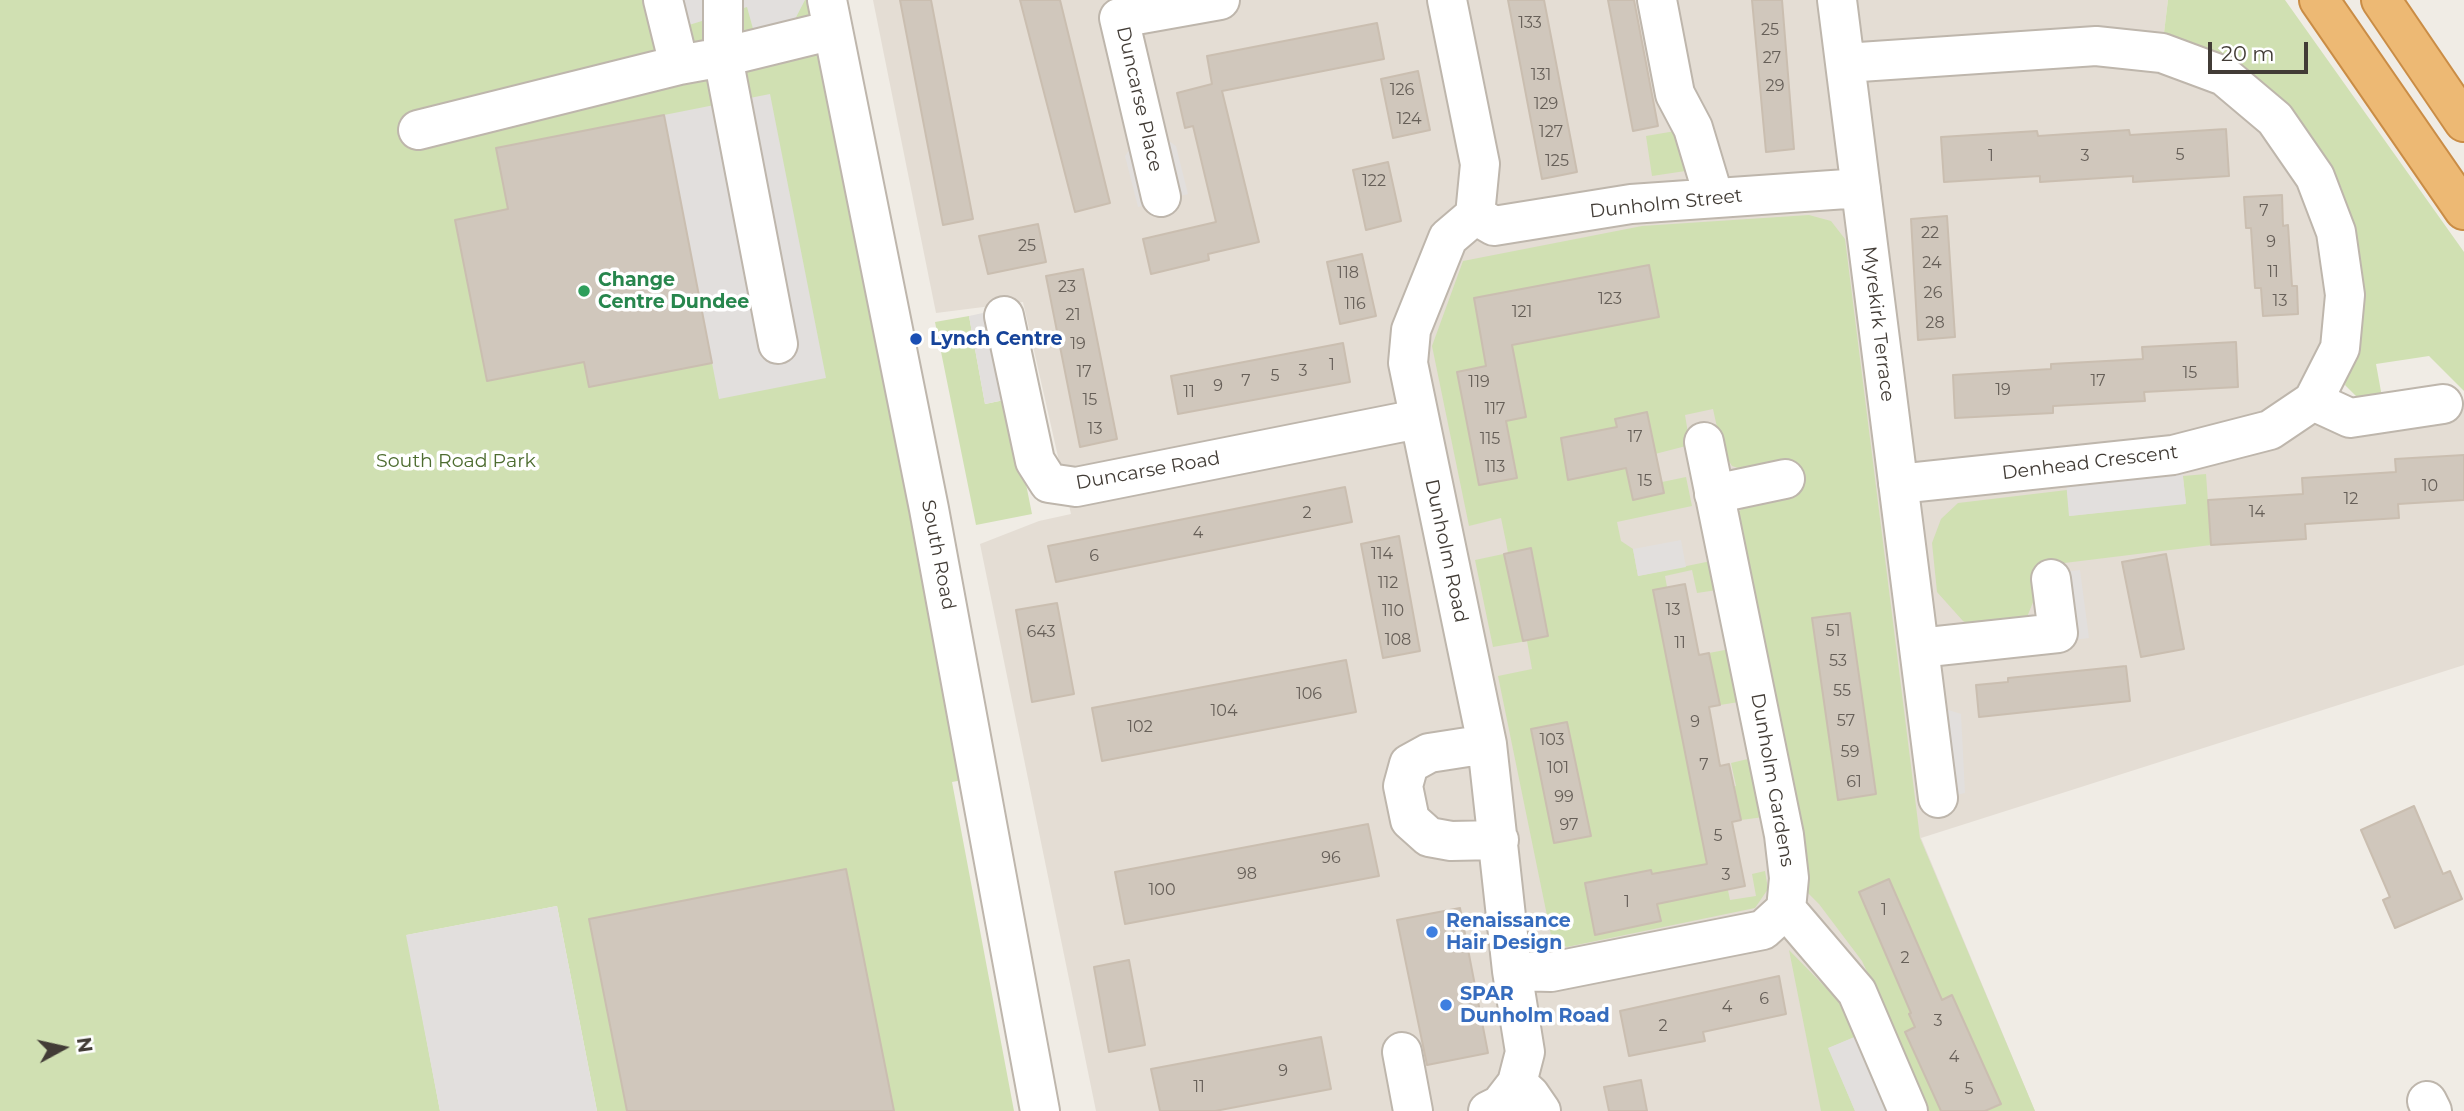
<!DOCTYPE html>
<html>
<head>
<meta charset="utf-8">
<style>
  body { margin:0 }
  #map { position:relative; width:2464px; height:1111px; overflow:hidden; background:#f0ece5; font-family:Montserrat,sans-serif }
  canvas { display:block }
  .north { position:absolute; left:28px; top:1013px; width:70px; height:70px; -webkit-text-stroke:5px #fff; paint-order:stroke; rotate:82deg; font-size:19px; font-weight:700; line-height:28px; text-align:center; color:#423c36 }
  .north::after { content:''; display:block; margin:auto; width:24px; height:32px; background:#423c36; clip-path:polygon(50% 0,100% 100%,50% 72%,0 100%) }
  .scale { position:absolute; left:2208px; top:42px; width:100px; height:32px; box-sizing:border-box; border:4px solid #423c36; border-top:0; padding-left:9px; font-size:21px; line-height:24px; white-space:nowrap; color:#423c36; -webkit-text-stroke:5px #fff; paint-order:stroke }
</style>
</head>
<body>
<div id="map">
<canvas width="2464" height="1111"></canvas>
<div class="north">N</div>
<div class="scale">20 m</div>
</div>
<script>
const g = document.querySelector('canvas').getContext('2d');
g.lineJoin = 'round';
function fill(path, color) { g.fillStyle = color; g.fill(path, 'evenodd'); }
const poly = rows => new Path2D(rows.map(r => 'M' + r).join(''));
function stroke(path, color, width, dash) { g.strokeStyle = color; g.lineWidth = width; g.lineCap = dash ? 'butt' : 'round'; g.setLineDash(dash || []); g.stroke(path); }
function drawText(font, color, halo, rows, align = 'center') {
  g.font = font + ' Montserrat,sans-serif'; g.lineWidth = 7; g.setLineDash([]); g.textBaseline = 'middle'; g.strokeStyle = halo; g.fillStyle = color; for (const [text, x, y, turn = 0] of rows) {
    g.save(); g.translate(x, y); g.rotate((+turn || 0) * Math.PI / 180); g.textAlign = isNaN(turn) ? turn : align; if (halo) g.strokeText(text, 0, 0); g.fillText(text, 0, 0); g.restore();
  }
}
fill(poly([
  [873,0,2168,0,2163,41,2224,76,2336,232,2313,401,2443,404,2464,408,2464,665,1921,838,2035,1111,1096,1111,980,544,1039,521,1071,514,1023,302,936,313]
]), '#e4ddd4');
fill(poly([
  [0,0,827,0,979,777,952,782,1014,1111,894,1111,846,869,590,919,627,1111,597,1111,557,906,407,935,440,1111,0,1111],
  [2168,0,2285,0,2464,252,2464,391,2429,356,2376,364,2382,397,2360,400,2345,385,2363,291,2341,187,2282,99,2221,58,2163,41],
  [1687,129,1699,169,1652,176,1646,136],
  [1809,215,1831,221,1845,239,1920,838,2035,1111,1921,1111,1882,1021,1886,1012,1862,961,1819,904,1805,890,1734,529,1738,512,1752,502,1747,471,1732,466,1722,450,1713,409,1685,415,1690,445,1655,454,1662,482,1686,477,1692,506,1617,522,1621,541,1633,549,1638,576,1711,561,1717,590,1697,593,1692,570,1665,576,1667,587,1653,590,1669,672,1709,653,1730,649,1739,702,1720,705,1689,699,1675,703,1691,782,1705,780,1708,792,1736,786,1731,763,1752,758,1764,817,1741,820,1736,797,1710,802,1730,900,1756,896,1752,874,1765,871,1768,889,1755,908,1567,947,1552,940,1498,676,1532,669,1527,641,1493,647,1475,560,1508,553,1506,542,1501,518,1469,526,1432,346,1463,261,1642,226],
  [969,316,985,404,1009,399,1032,514,976,525,935,322],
  [2206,474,2211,545,2048,565,2023,627,1985,632,1963,621,1937,592,1932,543,1941,519,1958,503,2067,490,2070,516,2186,503,2183,476],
  [1789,950,1830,992,1837,988,1857,1036,1829,1048,1855,1111,1821,1111]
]), '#d0e0b2');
fill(poly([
  [683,0,805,0,792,25,755,36,747,7,689,25],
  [770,94,826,378,719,399,664,115],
  [1159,134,1176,146,1188,194,1138,207,1125,156,1136,140],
  [992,311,1009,399,985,404,969,316],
  [2182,469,2186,504,2069,516,2066,481],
  [1681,540,1686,567,1638,576,1633,549],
  [2080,570,2089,638,2065,641,2056,573],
  [1933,705,1961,714,1965,793,1943,798],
  [557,906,597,1111,440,1111,406,935],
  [1857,1036,1889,1111,1855,1111,1828,1048]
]), '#e2dfdd');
const building = poly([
  [900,0,931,0,973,219,943,225,900,0],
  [1020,0,1060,0,1110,203,1075,212,1020,0],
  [1508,0,1544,0,1577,172,1542,179,1508,0],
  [1608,0,1634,0,1658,126,1633,131,1608,0],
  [1752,0,1782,0,1794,149,1766,152,1752,0],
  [1377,23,1384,59,1222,91,1259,242,1208,254,1209,260,1151,274,1143,239,1216,222,1193,126,1185,128,1177,93,1212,84,1207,56,1377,23],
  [1418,71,1430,130,1393,138,1381,79,1418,71],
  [664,115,712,363,589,387,584,362,487,381,455,220,508,209,496,148,664,115],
  [2226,129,2229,176,2133,182,2133,176,2040,182,2040,176,1944,182,1941,137,2037,131,2038,136,2129,130,2130,135,2226,129],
  [1388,162,1401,221,1366,230,1353,170,1388,162],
  [2282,195,2283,226,2288,225,2292,286,2297,286,2298,314,2263,316,2261,288,2255,288,2251,228,2246,228,2244,197,2282,195],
  [1947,216,1955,337,1918,340,1911,219,1947,216],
  [1038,224,1046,262,988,274,979,236,1038,224],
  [1362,254,1376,316,1340,324,1327,262,1362,254],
  [1649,265,1659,317,1512,345,1526,417,1506,421,1517,478,1479,485,1457,372,1486,366,1474,298,1649,265],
  [1083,269,1117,439,1080,447,1046,276,1083,269],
  [2236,342,2238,387,2144,392,2145,401,2053,406,2053,413,1955,418,1953,375,2051,369,2051,364,2143,359,2142,347,2236,342],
  [1343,343,1350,382,1178,414,1171,376,1343,343],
  [1647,412,1664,493,1633,500,1626,468,1568,480,1561,438,1617,427,1615,419,1647,412],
  [2464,455,2464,500,2398,504,2399,518,2305,524,2306,539,2211,545,2208,500,2303,494,2302,478,2396,472,2395,459,2464,455],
  [1345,487,1352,522,1056,582,1048,546,1345,487],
  [1399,536,1420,651,1383,658,1361,544,1399,536],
  [1531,548,1548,636,1523,641,1504,554,1531,548],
  [2166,554,2184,649,2141,657,2122,562,2166,554],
  [1685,584,1699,655,1709,653,1720,705,1709,707,1720,766,1729,764,1741,820,1732,822,1745,886,1657,904,1661,921,1595,935,1585,883,1651,870,1652,874,1707,864,1653,590,1685,584],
  [1057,603,1074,694,1032,702,1016,610,1057,603],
  [1850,613,1876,794,1838,800,1812,618,1850,613],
  [1346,660,1356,712,1102,761,1092,708,1346,660],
  [2126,666,2130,701,1979,717,1976,685,2008,682,2008,678,2126,666],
  [1567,722,1591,836,1554,843,1531,729,1567,722],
  [2414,806,2443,874,2450,871,2462,899,2395,928,2383,900,2390,897,2361,830,2414,806],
  [1368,824,1379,876,1125,924,1115,872,1368,824],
  [846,869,894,1111,627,1111,589,919,846,869],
  [1889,879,1942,1000,1952,995,2001,1104,1985,1111,1941,1111,1905,1032,1915,1027,1909,1014,1911,1013,1859,892,1889,879],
  [1460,908,1488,1053,1427,1065,1397,920,1460,908],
  [1129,960,1145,1045,1109,1052,1094,967,1129,960],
  [1779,976,1786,1014,1703,1032,1705,1041,1629,1056,1620,1011,1779,976],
  [1321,1037,1331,1089,1215,1111,1160,1111,1151,1069,1321,1037],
  [1641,1080,1647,1111,1609,1111,1604,1087,1641,1080]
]);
fill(building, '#d0c7bc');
stroke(building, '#cabeb0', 2);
const minor = poly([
  [663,0,679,65,723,57,833,30],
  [723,0,723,57,778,344],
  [827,0,929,509,1040,1111],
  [1447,0,1480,164,1475,215,1448,238,1411,330,1408,363,1487,744,1512,971,1525,1052,1517,1083,1500,1105,1488,1111],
  [1657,0,1675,94,1693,128,1714,198],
  [1837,0,1938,798],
  [1845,63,2096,46,2162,53,2224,76,2275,119,2315,177,2336,232,2345,295,2340,348,2313,401,2270,430,2173,455,1898,484],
  [418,130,679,65],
  [1161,197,1119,18,1220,0],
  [1475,215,1494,226,1631,204,1861,188],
  [1004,316,1035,461,1049,483,1076,487,1418,419],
  [2313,401,2350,418,2443,404],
  [1714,494,1785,479],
  [1919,648,2058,633,2051,579],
  [1487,744,1429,753,1409,764,1403,786,1410,820,1429,837,1451,841,1499,840],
  [1786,909,1857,992,1908,1111],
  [1512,971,1551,972,1763,930,1786,909,1789,878,1784,835,1704,442],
  [1402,1052,1413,1111],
  [1517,1083,1530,1095,1541,1111],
  [2427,1101,2432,1111]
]);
const highway = poly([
  [2319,0,2464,210],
  [2381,0,2464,122]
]);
stroke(minor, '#beb6ac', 42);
stroke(highway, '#ca8d46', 42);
stroke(minor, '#fff', 38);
stroke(highway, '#edb974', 38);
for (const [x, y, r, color] of [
  [584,291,7,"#2e9e5b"],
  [916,339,7,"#1a4fb4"],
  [1432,932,7,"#3f7fe0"],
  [1446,1005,7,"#3f7fe0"]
]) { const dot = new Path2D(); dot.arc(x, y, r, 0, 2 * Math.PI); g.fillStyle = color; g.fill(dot); stroke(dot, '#fff', 2.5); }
drawText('16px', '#665f58', null, [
  ["133",1530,23],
  ["25",1770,30],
  ["27",1772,58],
  ["131",1541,75],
  ["29",1775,86],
  ["126",1402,90],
  ["129",1546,104],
  ["124",1409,119],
  ["127",1551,132],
  ["5",2180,155],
  ["1",1991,156],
  ["3",2085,156],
  ["125",1557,161],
  ["122",1374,181],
  ["7",2264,211],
  ["22",1930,233],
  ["9",2271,242],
  ["25",1027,246],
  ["24",1932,263],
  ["11",2273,272],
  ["118",1348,273],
  ["23",1067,287],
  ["26",1933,293],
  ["123",1610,299],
  ["13",2280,301],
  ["116",1355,304],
  ["121",1522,312],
  ["21",1073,315],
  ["28",1935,323],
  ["19",1078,344],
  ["1",1332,365],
  ["3",1303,371],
  ["17",1084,372],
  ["15",2190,373],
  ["5",1275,376],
  ["7",1246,381],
  ["17",2098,381],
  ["119",1479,382],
  ["9",1218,386],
  ["19",2003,390],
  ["11",1189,392],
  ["15",1090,400],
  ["117",1495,409],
  ["13",1095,429],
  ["17",1635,437],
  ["115",1490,439],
  ["113",1495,467],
  ["15",1645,481],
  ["10",2430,486],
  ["12",2351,499],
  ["14",2257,512],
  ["2",1307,513],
  ["4",1198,533],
  ["114",1382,554],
  ["6",1094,556],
  ["112",1388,583],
  ["13",1673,610],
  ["110",1393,611],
  ["51",1833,631],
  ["643",1041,632],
  ["108",1398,640],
  ["11",1680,643],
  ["53",1838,661],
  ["55",1842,691],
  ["106",1309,694],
  ["104",1224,711],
  ["57",1846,721],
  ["9",1695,722],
  ["102",1140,727],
  ["103",1552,740],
  ["59",1850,752],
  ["7",1704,765],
  ["101",1558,768],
  ["61",1854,782],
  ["99",1564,797],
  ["97",1569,825],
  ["5",1718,836],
  ["96",1331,858],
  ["98",1247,874],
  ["3",1726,875],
  ["100",1162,890],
  ["1",1627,902],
  ["1",1884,910],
  ["2",1905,958],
  ["6",1764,999],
  ["4",1727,1007],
  ["3",1938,1021],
  ["2",1663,1026],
  ["4",1954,1057],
  ["9",1283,1071],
  ["11",1199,1087],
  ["5",1969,1089]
]);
drawText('19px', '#423c36', '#fff', [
  ["Duncarse Place",1139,99,77],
  ["Dunholm Street",1666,204,-6],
  ["Myrekirk Terrace",1878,324,83],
  ["Denhead Crescent",2090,463,-7],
  ["Duncarse Road",1148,471,-10],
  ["Dunholm Road",1446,551,78],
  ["South Road",938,555,79],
  ["Dunholm Gardens",1772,780,80]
]);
drawText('bold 19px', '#27864d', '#fff', [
  ["Change",598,280],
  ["Centre Dundee",598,302]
], 'left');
drawText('bold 19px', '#164399', '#fff', [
  ["Lynch Centre",930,339]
], 'left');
drawText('19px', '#4d6c30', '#fff', [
  ["South Road Park",456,461]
]);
drawText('bold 19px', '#366cbe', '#fff', [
  ["Renaissance",1446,921],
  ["Hair Design",1446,943],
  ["SPAR",1460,994],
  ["Dunholm Road",1460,1016]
], 'left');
</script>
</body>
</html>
